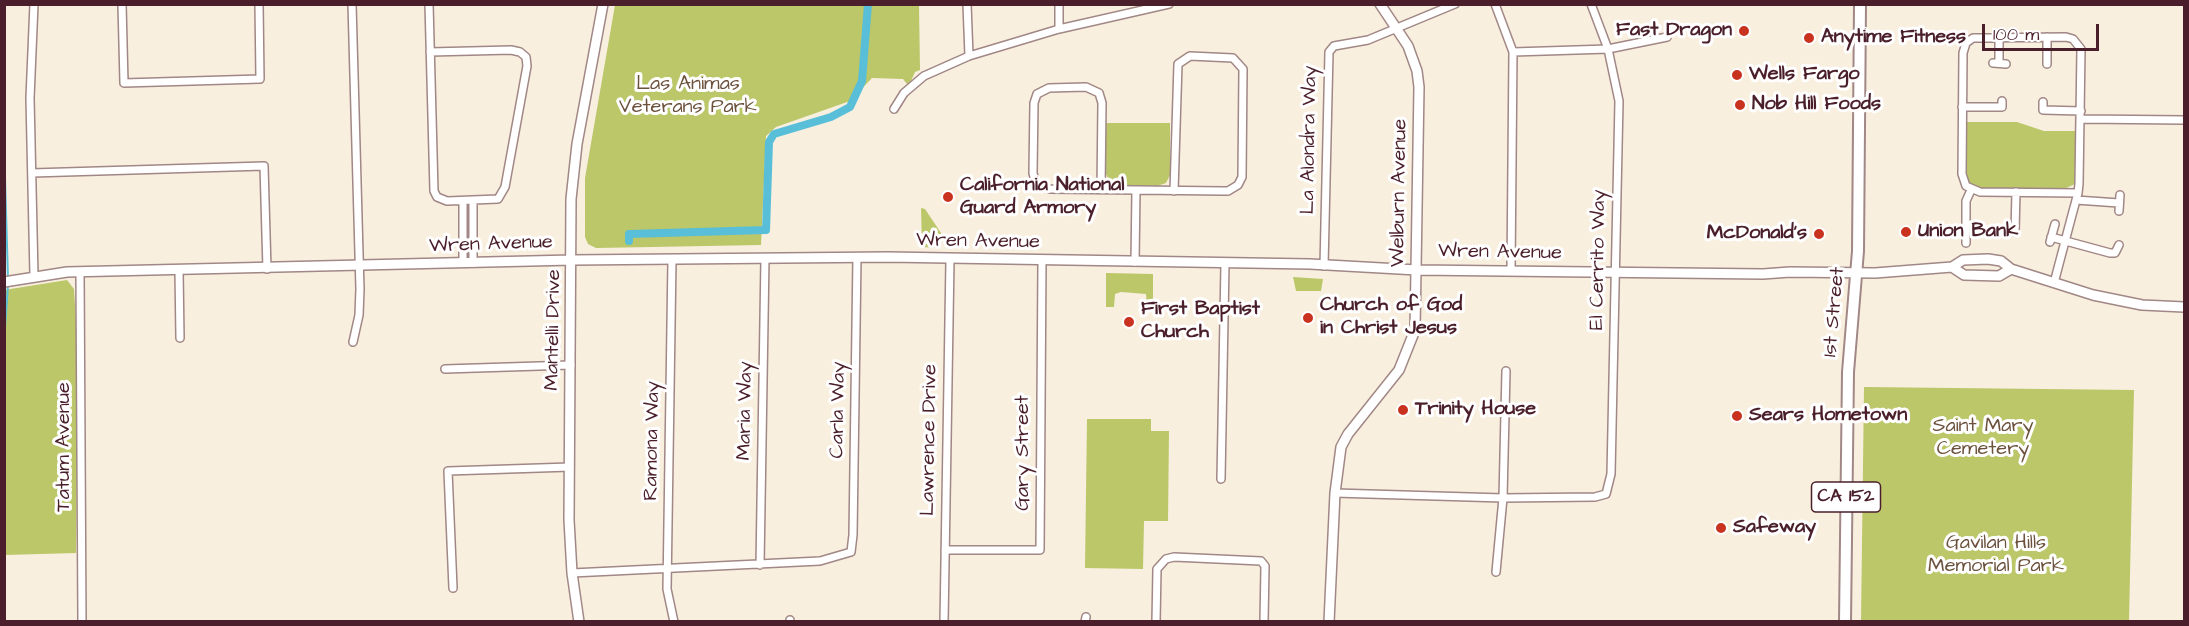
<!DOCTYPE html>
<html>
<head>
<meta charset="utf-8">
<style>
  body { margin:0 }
  #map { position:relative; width:2189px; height:626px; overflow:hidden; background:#f8efdf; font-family:"Architects Daughter",sans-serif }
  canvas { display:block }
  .frame { position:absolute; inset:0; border:6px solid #4a1f2b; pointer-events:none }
  .scale { position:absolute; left:1982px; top:24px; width:117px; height:27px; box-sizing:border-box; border:3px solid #4a1f2b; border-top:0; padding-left:8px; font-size:18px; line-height:21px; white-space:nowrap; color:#4a1f2b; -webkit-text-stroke:4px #fff; paint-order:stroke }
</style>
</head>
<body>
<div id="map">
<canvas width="2189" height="626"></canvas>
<div class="frame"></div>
<div class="scale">100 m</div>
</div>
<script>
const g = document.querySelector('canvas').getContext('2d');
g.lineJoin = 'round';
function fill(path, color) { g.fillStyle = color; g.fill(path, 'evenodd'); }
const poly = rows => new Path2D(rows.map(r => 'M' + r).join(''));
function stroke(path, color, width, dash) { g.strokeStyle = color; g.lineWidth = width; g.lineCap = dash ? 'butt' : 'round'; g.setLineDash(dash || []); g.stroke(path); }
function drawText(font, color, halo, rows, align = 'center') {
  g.font = font + ' "Architects Daughter",sans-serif'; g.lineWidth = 6; g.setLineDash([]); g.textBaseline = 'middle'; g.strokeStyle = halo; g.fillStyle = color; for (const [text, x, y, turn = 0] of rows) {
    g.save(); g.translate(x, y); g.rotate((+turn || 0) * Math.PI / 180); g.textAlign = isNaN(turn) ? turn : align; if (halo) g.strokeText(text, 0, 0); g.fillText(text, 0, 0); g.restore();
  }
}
fill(poly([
  [615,5,919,5,920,70,915,72,911,81,907,84,903,79,872,78,850,101,776,127,766,136,761,245,596,248,588,244,585,237,585,178],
  [1966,122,2017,122,2044,131,2077,131,2075,184,2064,189,1978,188,1970,185,1966,176],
  [1106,123,1170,123,1170,175,1166,183,1157,186,1115,185,1110,183,1106,174],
  [921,208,925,209,941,233,940,248,922,247],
  [1106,273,1153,274,1153,306,1147,306,1146,294,1121,292,1115,294,1114,307,1106,307],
  [1293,277,1323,279,1321,291,1296,291],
  [67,280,74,289,78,355,76,553,5,555,4,290],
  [1864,387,2134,390,2129,621,1861,621],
  [1087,419,1151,419,1151,431,1169,431,1168,521,1144,521,1143,569,1085,568]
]), '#bbc768');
stroke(poly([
  [4,144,8,279],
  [4,342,8,285]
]), '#59bed8', 2);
stroke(poly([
  [629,241,629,234,766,230,769,142,774,134,831,117,850,107,862,81,868,4]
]), '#59bed8', 8);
const street = poly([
  [34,4,30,98,34,276],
  [122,4,124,83,260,79,259,4],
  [352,4,360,289,359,315,353,342],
  [429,4,434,191,437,197,447,201,498,199,505,187,527,66,526,57,520,52,511,50,430,52],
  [967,4,969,56],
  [1059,4,1059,29],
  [1495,4,1513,52,1511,271],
  [1513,52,1608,49,1667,37],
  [1993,63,2006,64],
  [1999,63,1999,36],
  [2047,64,2047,37],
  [2043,102,2043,110,2081,111],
  [1962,107,2002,107,2002,101],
  [894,109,904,93,924,76,969,56,1059,29,1169,4],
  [2081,119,2184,120],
  [32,173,264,166,267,269],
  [1101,190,1102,103,1099,93,1086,87,1049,88,1037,94,1034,103,1033,173,1035,181,1041,186,1050,189,1224,191,1228,191,1238,185,1242,177,1243,69,1233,58,1190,56,1178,64,1174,191],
  [2076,200,2119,203],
  [463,201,463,263],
  [473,201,473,263],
  [2119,211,2120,195],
  [2015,232,2016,192],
  [2051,237,2110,253,2115,253,2119,245],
  [2050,242,2055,224],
  [1966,243,1966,201,1971,190],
  [672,259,667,589,674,622],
  [1135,262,1136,190],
  [1324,266,1329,52,1334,46,1368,40,1455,4],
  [179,271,180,338],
  [80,272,82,622],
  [2054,283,2072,215,2078,193,2079,184,2081,49,2073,39,2066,37,1973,38,1966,43,1963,53,1962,174,1966,186,1980,192,2078,193],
  [445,369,571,365],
  [1221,479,1225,264],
  [1335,493,1503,498,1595,497,1606,494,1611,474,1619,101,1608,49,1591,4],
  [945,550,1040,550,1042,261],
  [760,565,765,258],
  [1496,572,1503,498,1506,371],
  [572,573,820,561,851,552,853,535,857,257],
  [453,588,448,471,570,467],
  [790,620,790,622],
  [944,622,950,260],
  [1085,622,1086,617],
  [1156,622,1157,569,1166,559,1174,557,1261,561,1265,566,1264,622]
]);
const secondary = poly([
  [1952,267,1964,275,1999,276,2011,269],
  [4,282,67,272,572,260,888,257,1310,264,1417,270,1763,274,1790,272,1875,273,1952,267,1963,260,1988,259,2001,261,2011,269,2093,295,2142,305,2184,307],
  [579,622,572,573,569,520,571,199,577,144,603,4],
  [1329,622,1335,493,1341,447,1348,434,1399,370,1415,330,1419,87,1417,71,1408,46,1380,4]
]);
const primary = poly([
  [1845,622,1848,372,1858,251,1860,4]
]);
stroke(street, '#a18785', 10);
stroke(secondary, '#a18785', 12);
stroke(primary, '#a18785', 14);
stroke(street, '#fff', 7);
stroke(secondary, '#fff', 9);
stroke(primary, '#fff', 10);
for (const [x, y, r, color] of [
  [1744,31,6,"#c8321e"],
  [1809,38,6,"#c8321e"],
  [1737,75,6,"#c8321e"],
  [1740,105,6,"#c8321e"],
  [948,197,6,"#c8321e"],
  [1906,232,6,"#c8321e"],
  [1819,234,6,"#c8321e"],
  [1308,318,6,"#c8321e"],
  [1129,322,6,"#c8321e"],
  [1403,410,6,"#c8321e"],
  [1737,416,6,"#c8321e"],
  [1721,528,6,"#c8321e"]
]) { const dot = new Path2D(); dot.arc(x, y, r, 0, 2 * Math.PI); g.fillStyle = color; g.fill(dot); stroke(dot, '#fff', 2); }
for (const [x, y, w] of [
  [1846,497,69]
]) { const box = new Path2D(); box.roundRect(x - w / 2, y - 15, w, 30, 4.5); g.fillStyle = '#fff'; g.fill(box); stroke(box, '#4a1f2b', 1.5); }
drawText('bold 18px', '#4a1f2b', null, [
  ["CA 152",1846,497]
]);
drawText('bold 20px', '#4a1f2b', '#fff', [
  ["Fast Dragon",1732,31,"right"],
  ["Anytime Fitness",1821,38],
  ["Wells Fargo",1749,75],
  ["Nob Hill Foods",1752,105],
  ["California National",960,186],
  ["Guard Armory",960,209],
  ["Union Bank",1918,232],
  ["McDonald's",1807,234,"right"],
  ["Church of God",1320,306],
  ["in Christ Jesus",1320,329],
  ["First Baptist",1141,310],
  ["Church",1141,333],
  ["Trinity House",1415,410],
  ["Sears Hometown",1749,416],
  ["Safeway",1733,528]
], 'left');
drawText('20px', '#6c513d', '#fff', [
  ["Las Animas",688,85],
  ["Veterans Park",688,108],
  ["Saint Mary",1983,427],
  ["Cemetery",1983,450],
  ["Gavilan Hills",1996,544],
  ["Memorial Park",1996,567]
]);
drawText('20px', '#4a1f2b', '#fff', [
  ["La Alondra Way",1310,140,-89],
  ["Welburn Avenue",1400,193,-89],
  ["Wren Avenue",978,242,1],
  ["Wren Avenue",491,245,-2],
  ["Wren Avenue",1500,253,1],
  ["El Cerrito Way",1599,260,-89],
  ["1st Street",1835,312,-85],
  ["Mantelli Drive",554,330,-89],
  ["Carla Way",839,410,-89],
  ["Maria Way",746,411,-89],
  ["Lawrence Drive",930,440,-89],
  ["Ramona Way",653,441,-89],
  ["Tatum Avenue",65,447,-90],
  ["Gary Street",1024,453,-90]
]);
</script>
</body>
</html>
